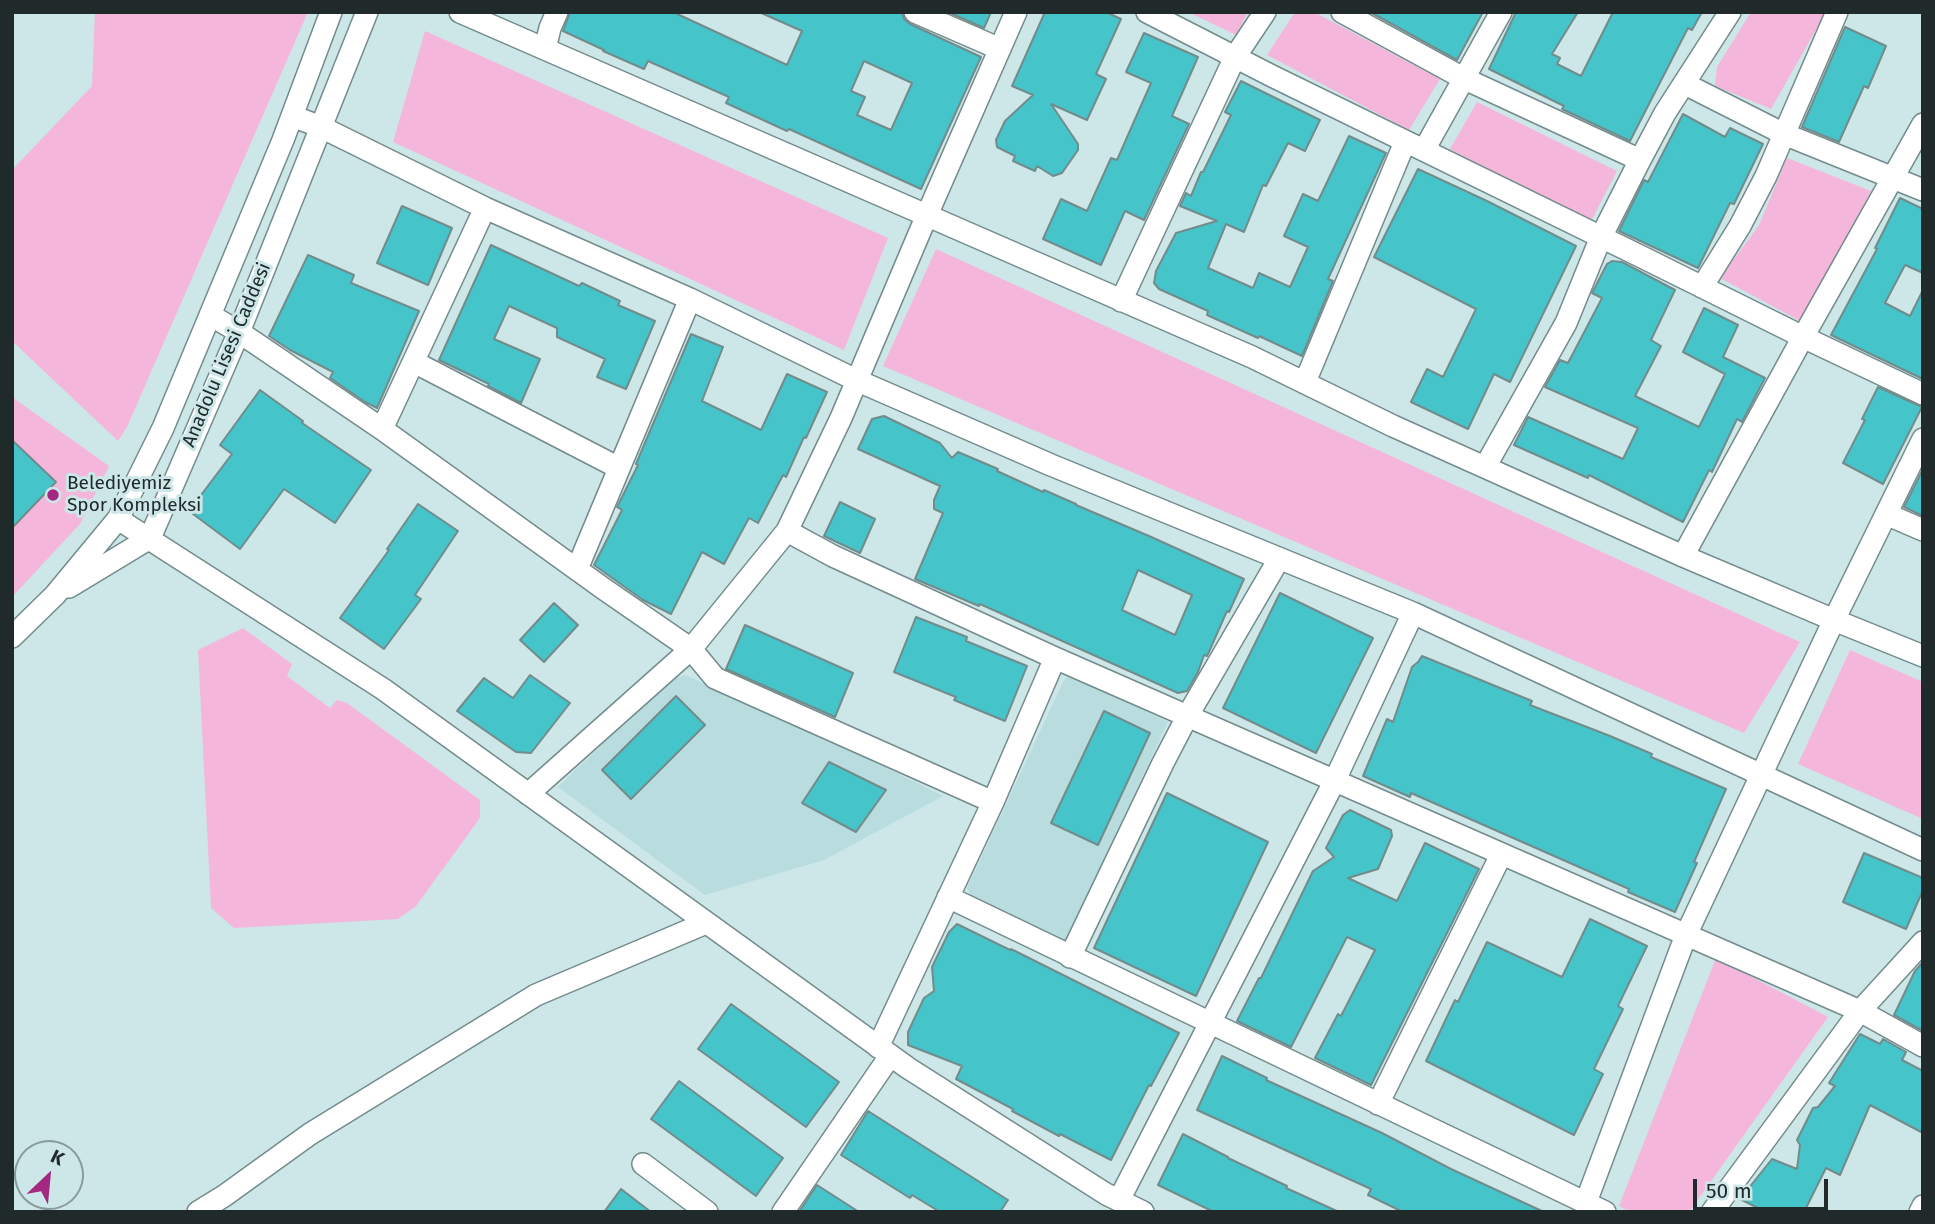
<!DOCTYPE html>
<html>
<head>
<meta charset="utf-8">
<style>
  body { margin:0 }
  #map { position:relative; width:1935px; height:1224px; overflow:hidden; background:#cde7e8; font-family:"Fira Sans",sans-serif }
  canvas { display:block }
  .frame { position:absolute; inset:0; border:14px solid #202a2b; pointer-events:none }
  .north { position:absolute; left:14px; top:1140px; width:70px; height:70px; box-sizing:border-box; background:#cde7e8; border:2px solid #889b9c; border-radius:50%; rotate:26deg; font-size:19px; font-weight:700; line-height:28px; text-align:center; color:#202a2b }
  .north::after { content:''; display:block; margin:auto; width:24px; height:32px; background:#a32980; clip-path:polygon(50% 0,100% 100%,50% 72%,0 100%) }
  .scale { position:absolute; left:1693px; top:1179px; width:135px; height:32px; box-sizing:border-box; border:4px solid #202a2b; border-top:0; padding-left:9px; font-size:21px; line-height:24px; white-space:nowrap; color:#202a2b; -webkit-text-stroke:5px #cde7e8; paint-order:stroke }
</style>
</head>
<body>
<div id="map">
<canvas width="1935" height="1224"></canvas>
<div class="frame"></div>
<div class="north">K</div>
<div class="scale">50 m</div>
</div>
<script>
const g = document.querySelector('canvas').getContext('2d');
g.lineJoin = 'round';
function fill(path, color) { g.fillStyle = color; g.fill(path, 'evenodd'); }
const poly = rows => new Path2D(rows.map(r => 'M' + r).join(''));
function stroke(path, color, width, dash) { g.strokeStyle = color; g.lineWidth = width; g.lineCap = dash ? 'butt' : 'round'; g.setLineDash(dash || []); g.stroke(path); }
function drawText(font, color, halo, rows, align = 'center') {
  g.font = font + ' "Fira Sans",sans-serif'; g.lineWidth = 6; g.setLineDash([]); g.textBaseline = 'middle'; g.strokeStyle = halo; g.fillStyle = color; for (const [text, x, y, turn = 0] of rows) {
    g.save(); g.translate(x, y); g.rotate((+turn || 0) * Math.PI / 180); g.textAlign = isNaN(turn) ? turn : align; if (halo) g.strokeText(text, 0, 0); g.fillText(text, 0, 0); g.restore();
  }
}
fill(poly([
  [1070,674,1168,722,1066,941,971,896,967,888,1064,680],
  [685,675,828,739,943,796,824,860,705,895,558,787,668,681]
]), '#b9dcde');
fill(poly([
  [95,12,308,12,127,427,118,441,12,341,12,170,92,86],
  [1188,12,1248,12,1236,35],
  [1295,12,1314,12,1440,79,1409,130,1267,55],
  [1751,12,1826,12,1771,109,1715,86,1717,67],
  [425,31,888,238,844,350,393,142],
  [1477,102,1617,171,1588,227,1450,149],
  [1787,158,1871,191,1802,322,1720,278,1759,225],
  [936,249,1800,642,1744,733,883,366],
  [12,397,109,466,80,524,12,597],
  [243,628,292,664,287,676,330,708,337,700,347,703,480,800,480,818,416,906,398,919,234,928,211,908,198,650],
  [1850,650,1923,682,1923,819,1798,764],
  [1716,958,1828,1017,1689,1212,1630,1212,1619,1206]
]), '#f5b6dc');
const building = poly([
  [570,12,673,12,787,65,802,31,759,12,902,12,904,19,910,24,981,57,921,189,789,129,787,131,726,103,729,97,648,61,644,69,603,51,604,50,563,31,570,12],
  [864,61,912,83,891,130,857,115,865,97,851,91,864,61],
  [948,12,991,12,984,28,948,12],
  [1045,12,1106,12,1121,19,1096,74,1106,79,1087,120,1051,104,1078,144,1078,150,1062,173,1053,176,1037,166,1035,171,1013,161,1015,156,997,147,996,140,1005,121,1033,95,1012,86,1045,12],
  [1370,12,1483,12,1457,60,1370,12],
  [1516,12,1578,12,1552,54,1560,58,1557,64,1581,76,1613,12,1702,12,1692,30,1688,28,1630,141,1562,109,1564,106,1489,69,1516,12],
  [1845,27,1886,46,1868,88,1864,86,1839,142,1802,127,1845,27],
  [1144,33,1198,57,1172,116,1189,124,1144,220,1125,211,1101,265,1043,239,1061,199,1087,211,1111,158,1117,160,1151,83,1126,72,1144,33],
  [1241,81,1320,120,1305,151,1288,143,1266,186,1263,185,1244,232,1226,224,1208,268,1253,288,1259,273,1290,287,1308,247,1284,236,1303,194,1318,201,1349,136,1386,153,1328,279,1333,281,1302,356,1259,336,1258,338,1207,315,1208,311,1159,289,1154,283,1156,271,1176,233,1217,221,1180,206,1186,193,1191,196,1201,172,1203,172,1231,115,1225,112,1241,81],
  [1683,114,1725,137,1730,128,1763,144,1734,204,1730,203,1698,268,1619,231,1644,180,1648,182,1683,114],
  [1418,169,1487,201,1576,246,1510,382,1494,374,1468,429,1411,402,1427,369,1443,377,1476,309,1374,257,1418,169],
  [1900,198,1923,209,1923,273,1905,265,1885,303,1910,316,1923,290,1923,379,1831,335,1877,249,1875,248,1900,198],
  [402,206,452,228,428,285,377,263,402,206],
  [491,245,579,286,582,283,620,301,618,305,655,321,626,389,597,377,605,359,557,337,557,328,509,306,494,339,540,359,521,403,488,386,489,384,439,360,491,245],
  [308,255,354,275,351,283,419,311,377,408,365,402,330,378,333,372,290,350,269,336,308,255],
  [1612,261,1622,262,1675,290,1651,340,1661,346,1635,396,1699,427,1725,374,1683,352,1704,308,1738,325,1723,357,1765,378,1742,422,1737,419,1712,472,1709,470,1683,522,1589,475,1588,478,1514,445,1528,417,1623,459,1638,428,1545,387,1560,360,1568,363,1602,298,1592,293,1607,264,1612,261],
  [691,334,723,347,702,401,761,430,787,374,827,392,806,438,804,437,786,477,783,475,758,523,749,518,724,564,702,552,671,614,643,600,594,565,622,510,617,507,638,465,636,464,691,334],
  [1878,387,1922,407,1883,484,1843,463,1865,420,1862,419,1878,387],
  [260,390,303,421,302,423,371,470,335,523,284,489,240,549,189,511,232,454,220,445,260,390],
  [884,416,940,443,952,458,958,452,998,469,997,471,1043,492,1044,490,1076,504,1076,505,1149,536,1244,579,1229,612,1227,611,1208,654,1207,656,1204,655,1198,672,1187,691,1178,693,980,604,979,606,915,579,943,513,934,509,934,500,940,486,858,449,872,419,884,416],
  [1138,570,1192,595,1175,635,1122,610,1138,570],
  [12,440,56,482,12,528,12,440],
  [1923,469,1923,516,1904,507,1923,469],
  [840,502,875,519,860,553,824,536,840,502],
  [418,504,458,531,415,595,421,599,384,649,340,618,389,550,387,549,418,504],
  [1280,593,1373,638,1316,753,1223,708,1280,593],
  [554,603,578,625,544,662,520,640,554,603],
  [916,617,967,637,966,641,1027,666,1005,721,954,700,956,697,894,672,916,617],
  [745,625,853,673,835,717,726,669,745,625],
  [1422,656,1532,701,1530,705,1610,736,1652,754,1651,757,1726,789,1694,862,1697,863,1675,912,1628,892,1629,889,1411,793,1410,797,1363,776,1387,719,1393,722,1412,667,1418,662,1422,656],
  [530,675,570,703,531,753,516,752,457,711,484,678,513,698,530,675],
  [676,696,705,725,631,799,602,770,676,696],
  [1104,711,1150,733,1098,845,1051,823,1104,711],
  [829,762,886,790,856,832,802,803,829,762],
  [1167,793,1268,842,1196,996,1094,948,1167,793],
  [1350,810,1391,830,1392,836,1378,869,1348,878,1397,901,1425,843,1479,869,1371,1085,1315,1058,1338,1014,1341,1016,1375,950,1347,937,1291,1047,1237,1021,1259,978,1261,978,1313,871,1334,857,1326,848,1343,815,1350,810],
  [1864,853,1923,878,1923,890,1906,929,1843,902,1864,853],
  [1590,919,1647,946,1618,1006,1623,1009,1594,1069,1603,1074,1574,1135,1426,1061,1455,1000,1458,1002,1487,942,1562,977,1590,919],
  [957,924,1010,950,1011,949,1179,1033,1151,1086,1149,1085,1111,1160,1060,1134,1059,1136,1012,1111,1013,1109,956,1079,962,1066,908,1045,908,1032,924,998,934,991,932,967,949,932,957,924],
  [1923,962,1923,1031,1894,1015,1915,971,1923,962],
  [731,1004,839,1082,806,1127,698,1049,731,1004],
  [1860,1034,1880,1044,1883,1039,1906,1052,1902,1060,1923,1071,1923,1133,1870,1105,1840,1175,1826,1168,1804,1212,1766,1212,1740,1199,1772,1159,1797,1169,1800,1145,1797,1140,1813,1108,1818,1107,1835,1086,1829,1083,1860,1034],
  [1222,1056,1267,1078,1266,1080,1382,1133,1451,1169,1544,1212,1403,1212,1368,1195,1371,1189,1197,1110,1222,1056],
  [679,1081,783,1158,756,1196,651,1119,679,1081],
  [868,1111,1008,1200,1000,1212,940,1212,912,1195,910,1198,841,1155,868,1111],
  [1183,1134,1228,1157,1228,1158,1287,1186,1286,1188,1339,1212,1214,1212,1158,1185,1183,1134],
  [817,1185,859,1212,799,1212,817,1185],
  [621,1189,651,1212,604,1212,621,1189]
]);
fill(building, '#45c4ca');
stroke(building, '#728b8c', 2);
const minor = poly([
  [460,12,1252,357,1393,426,1683,556,1834,620,1923,656],
  [915,12,1000,49],
  [1147,12,1272,76,1644,258,1803,337,1923,394],
  [1342,12,1463,78,1640,160],
  [545,49,550,28,557,12],
  [1685,84,1784,134,1923,190],
  [292,116,321,127,485,208,690,299,856,380,1051,465,1413,613,1923,850],
  [1424,150,1501,12],
  [1702,287,1740,226,1766,176,1837,12],
  [1121,301,1235,57,1265,12],
  [210,315,239,332,382,429,604,589,691,649,715,678,993,802],
  [414,362,619,468],
  [1305,382,1405,142],
  [382,429,485,208],
  [1485,467,1566,323,1601,237,1640,160,1665,113,1730,12],
  [1886,514,1923,530],
  [118,519,383,689,908,1068,1106,1194,1143,1212],
  [787,531,833,556,1055,658,1860,1011,1923,1046],
  [1683,556,1803,337,1923,124],
  [577,569,690,299],
  [69,587,150,538,239,332,367,12],
  [12,637,55,595,118,519,163,428,283,140,331,12],
  [528,794,691,649,787,531,841,418,927,215,1016,12],
  [948,897,1605,1212],
  [1070,957,1163,763,1188,715,1279,559],
  [878,1047,993,802,1055,658],
  [1378,1104,1501,855],
  [643,1164,707,1212],
  [1119,1200,1334,782,1413,613],
  [1586,1202,1686,935,1834,620,1923,439],
  [198,1212,224,1196,310,1134,536,995,706,923],
  [783,1212,890,1056],
  [1712,1212,1860,1011,1923,942],
  [1920,1212,1923,1206]
]);
stroke(minor, '#738b8c', 24);
stroke(minor, '#fff', 21);
for (const [x, y, r, color] of [
  [53,495,7,"#a32980"]
]) { const dot = new Path2D(); dot.arc(x, y, r, 0, 2 * Math.PI); g.fillStyle = color; g.fill(dot); stroke(dot, '#cde7e8', 2.5); }
drawText('19px', '#202a2b', '#cde7e8', [
  ["Anadolu Lisesi Caddesi",227,355,-67]
]);
drawText('19px', '#202a2b', '#cde7e8', [
  ["Belediyemiz",67,484],
  ["Spor Kompleksi",67,506]
], 'left');
</script>
</body>
</html>
